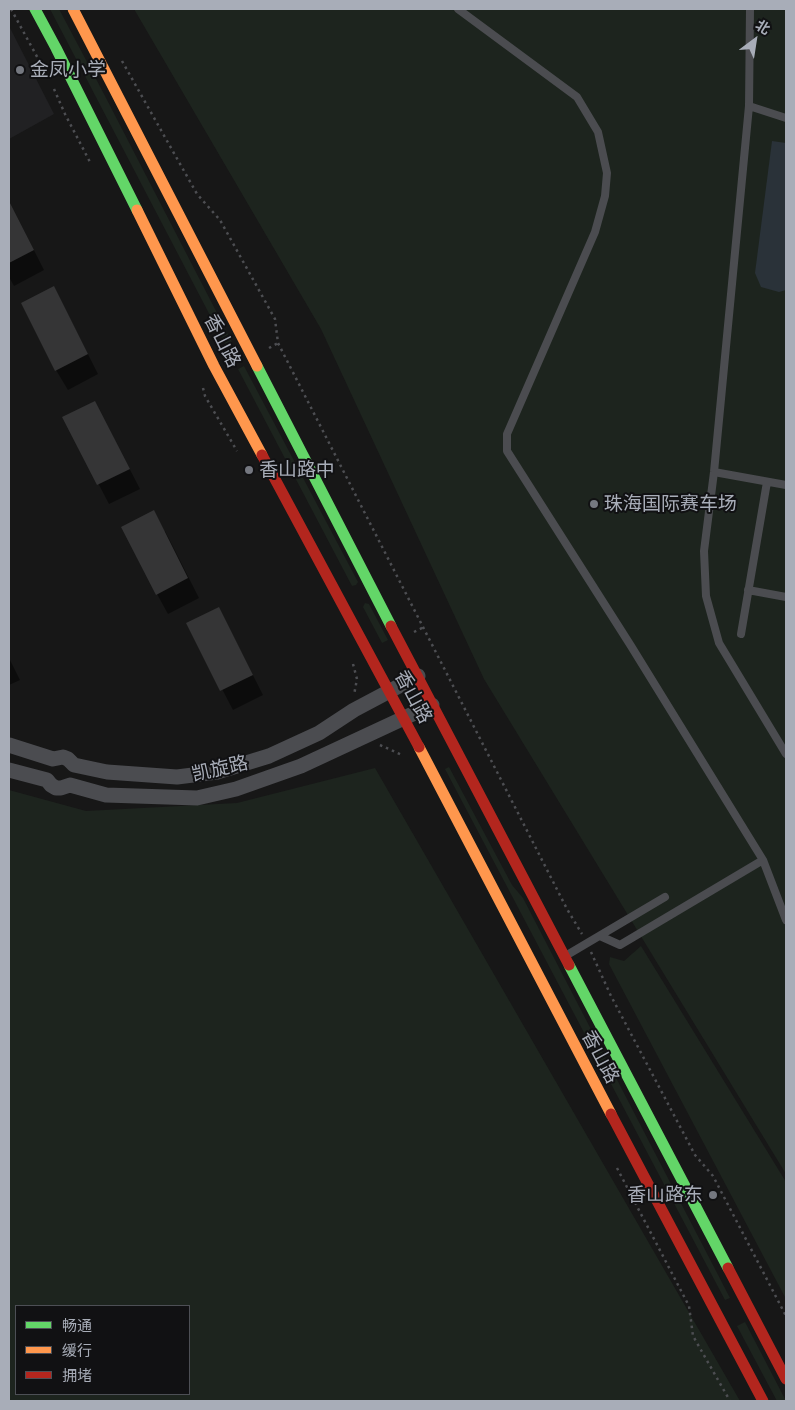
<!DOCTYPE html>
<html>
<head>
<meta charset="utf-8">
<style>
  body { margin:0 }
  #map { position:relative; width:795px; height:1410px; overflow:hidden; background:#171717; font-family:Mulish,"Noto Sans SC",sans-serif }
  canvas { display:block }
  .frame { position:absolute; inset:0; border:10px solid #a8adb8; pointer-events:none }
  .legend { position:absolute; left:15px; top:1305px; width:175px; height:90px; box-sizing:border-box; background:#111113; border:1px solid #4d4f55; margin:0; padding:6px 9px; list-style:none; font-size:15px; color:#a8adb8 }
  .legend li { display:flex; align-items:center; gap:10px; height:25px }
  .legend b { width:25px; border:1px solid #4d4f55 }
  .north { position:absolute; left:730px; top:15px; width:50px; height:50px; -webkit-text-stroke:4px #111113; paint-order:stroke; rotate:31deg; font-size:14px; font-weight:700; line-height:20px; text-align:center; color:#a8adb8 }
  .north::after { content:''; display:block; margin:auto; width:18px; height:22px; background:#a8adb8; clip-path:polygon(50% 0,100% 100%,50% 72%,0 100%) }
</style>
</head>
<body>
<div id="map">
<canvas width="795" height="1410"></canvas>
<div class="frame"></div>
<ul class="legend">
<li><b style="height:6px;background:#63d668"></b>畅通</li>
<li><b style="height:6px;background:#ff974d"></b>缓行</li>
<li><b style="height:6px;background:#b3261e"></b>拥堵</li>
</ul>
<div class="north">北</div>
</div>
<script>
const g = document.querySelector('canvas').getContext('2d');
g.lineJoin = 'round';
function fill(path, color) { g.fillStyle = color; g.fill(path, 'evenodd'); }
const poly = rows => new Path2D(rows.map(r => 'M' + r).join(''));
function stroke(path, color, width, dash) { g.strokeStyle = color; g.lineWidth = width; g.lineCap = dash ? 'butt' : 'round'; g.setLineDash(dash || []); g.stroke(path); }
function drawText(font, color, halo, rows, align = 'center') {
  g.font = font + ' Mulish,"Noto Sans SC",sans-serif'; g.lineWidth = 4; g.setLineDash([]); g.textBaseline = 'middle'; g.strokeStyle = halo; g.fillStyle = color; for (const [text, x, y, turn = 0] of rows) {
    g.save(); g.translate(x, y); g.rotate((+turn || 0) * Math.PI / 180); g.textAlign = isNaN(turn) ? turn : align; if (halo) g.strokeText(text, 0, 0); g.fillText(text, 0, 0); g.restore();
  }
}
fill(poly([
  [9,26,54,114,9,139]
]), '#212123');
fill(poly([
  [50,9,59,9,105,96,232,342,226,346],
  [134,9,786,9,786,1174,484,679,321,329],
  [244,366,358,582,356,585,352,586,238,369],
  [365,603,369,604,388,640,382,643,363,607],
  [449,767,512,885,523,898,730,1298,725,1300,445,769],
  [375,768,740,1401,9,1401,9,790,86,811,237,803],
  [16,1306,189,1306,189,1394,16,1394],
  [641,946,786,1182,786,1299,609,964,610,957,624,961],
  [745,1322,786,1401,777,1401,737,1326]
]), '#1d241e');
fill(poly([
  [772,141,786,143,786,290,779,292,761,287,755,273]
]), '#2a3239');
fill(poly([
  [9,201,44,270,14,286,9,277],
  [64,307,98,374,68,390,56,370],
  [95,402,140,489,109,504,64,418],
  [165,531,199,598,168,614,157,594],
  [188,624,229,628,263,695,233,710],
  [9,658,20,680,9,685]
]), '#0007');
fill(poly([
  [9,201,34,250,9,263],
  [54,286,88,354,55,371,21,303],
  [95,401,130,469,97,485,62,417],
  [154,510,188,578,156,595,121,527],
  [219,607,253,675,220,691,186,623]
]), '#353536');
stroke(poly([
  [11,9,41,64],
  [122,61,197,194,220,220,275,319,278,343,567,909,582,934],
  [54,89,65,114,91,164],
  [269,348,278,343],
  [203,388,205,396,237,451],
  [414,632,424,627],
  [353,664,357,679,354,695],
  [380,745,402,755],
  [591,952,611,996,695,1155,713,1176,786,1316],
  [617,1168,689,1306,693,1336,730,1401]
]), '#4d4e52', 2.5, [2.5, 4]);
stroke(poly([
  [458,9,577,97,598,132,607,173,605,196,595,232,507,434,507,451,631,646,763,860,786,920],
  [750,9,749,106,714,472,704,551,706,596,719,643,786,754],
  [749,106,786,118],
  [714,472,786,485],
  [748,590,786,597],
  [741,634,767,482],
  [600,936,620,945,763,860],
  [567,955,665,897]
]), '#4b4c50', 8);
stroke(poly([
  [9,745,53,759,63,757,68,759,74,765,107,772,177,777,217,772,269,756,319,733,354,710,418,676],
  [9,770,47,780,51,785,56,788,61,788,70,785,106,795,197,798,236,789,301,766,432,705]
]), '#4b4c50', 15);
stroke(poly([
  [35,9,56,48,137,210],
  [257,366,391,626],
  [569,965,728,1268]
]), '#63d668', 11);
stroke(poly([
  [73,9,257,366],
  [137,210,214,366,262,455],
  [419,747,611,1114]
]), '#ff974d', 11);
stroke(poly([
  [262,455,419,747],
  [391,626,569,965],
  [611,1114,763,1401],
  [728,1268,786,1379]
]), '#b3261e', 11);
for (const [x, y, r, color] of [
  [20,70,5,"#757880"],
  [249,470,5,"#757880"],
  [594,504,5,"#757880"],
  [713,1195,5,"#757880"]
]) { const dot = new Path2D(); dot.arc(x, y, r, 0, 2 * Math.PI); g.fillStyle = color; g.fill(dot); stroke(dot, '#111113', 2); }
drawText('19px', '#a8adb8', '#111113', [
  ["金凤小学",30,70],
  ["香山路中",259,470],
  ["珠海国际赛车场",604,504],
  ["香山路东",703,1195,"right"]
], 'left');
drawText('19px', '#a8adb8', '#111113', [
  ["香山路",222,341,63],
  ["香山路",413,697,62],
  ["凯旋路",220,769,-13],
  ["香山路",600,1057,62]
]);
</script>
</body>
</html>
